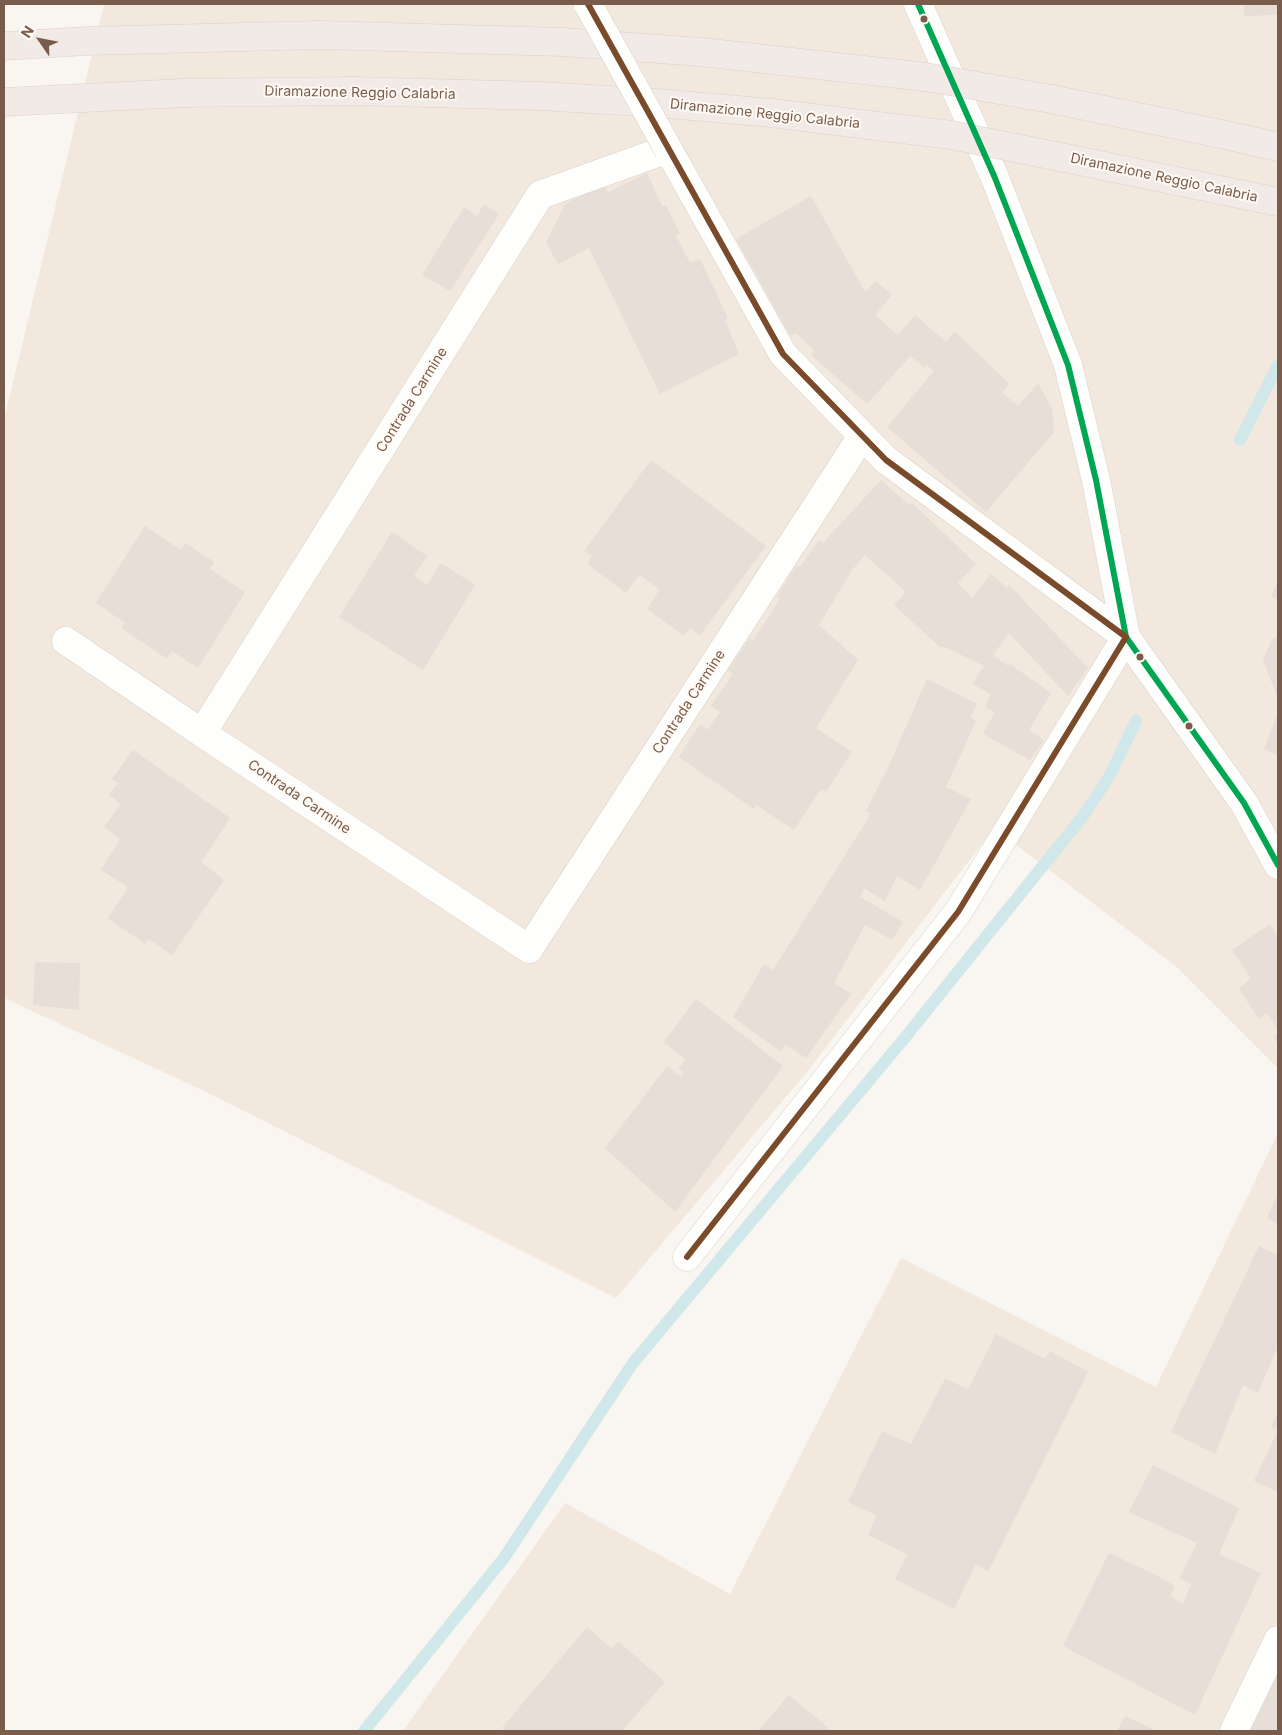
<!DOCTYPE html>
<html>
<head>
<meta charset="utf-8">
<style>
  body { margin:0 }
  #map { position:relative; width:1282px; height:1735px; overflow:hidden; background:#f9f5f0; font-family:Inter,sans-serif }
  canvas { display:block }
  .frame { position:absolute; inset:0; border:5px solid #7a5c4d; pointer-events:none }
  .north { position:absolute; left:15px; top:15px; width:50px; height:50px; -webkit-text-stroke:4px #fffaf3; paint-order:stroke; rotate:303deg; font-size:14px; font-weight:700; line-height:20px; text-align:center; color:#7a5c4d }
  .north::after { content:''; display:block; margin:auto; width:18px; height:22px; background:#7a5c4d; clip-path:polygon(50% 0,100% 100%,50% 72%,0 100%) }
</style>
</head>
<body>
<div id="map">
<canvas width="1282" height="1735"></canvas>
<div class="frame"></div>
<div class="north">N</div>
</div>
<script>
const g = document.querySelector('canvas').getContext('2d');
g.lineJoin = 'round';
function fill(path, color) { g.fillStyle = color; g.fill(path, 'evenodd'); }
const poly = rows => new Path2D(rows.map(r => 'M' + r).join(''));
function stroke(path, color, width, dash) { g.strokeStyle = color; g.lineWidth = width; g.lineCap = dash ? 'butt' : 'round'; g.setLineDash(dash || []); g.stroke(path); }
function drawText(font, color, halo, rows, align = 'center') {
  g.font = font + ' Inter,sans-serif'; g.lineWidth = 4; g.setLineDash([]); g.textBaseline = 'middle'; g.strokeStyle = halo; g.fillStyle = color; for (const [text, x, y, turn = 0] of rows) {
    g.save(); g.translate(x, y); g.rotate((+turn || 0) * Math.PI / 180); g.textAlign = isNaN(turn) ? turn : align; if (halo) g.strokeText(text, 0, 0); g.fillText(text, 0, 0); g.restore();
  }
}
fill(poly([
  [104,4,1278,4,1278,1068,1178,968,994,828,807,1072,616,1298,200,1089,4,998,4,420],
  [1278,1133,1278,1731,403,1731,565,1503,730,1594,901,1258,1156,1387]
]), '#f2e8de');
stroke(poly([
  [1240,440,1278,365],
  [364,1731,504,1558,633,1363,903,1040,1083,816,1109,777,1136,721]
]), '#d0e8ea', 12);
fill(poly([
  [1244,4,1278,4,1278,15,1244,16],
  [647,173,662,206,666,205,680,234,676,236,690,263,700,259,728,318,725,320,739,354,660,394,589,248,558,264,546,242,565,204,603,183,608,192],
  [811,196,865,292,876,281,892,295,875,315,898,335,915,315,946,342,955,331,1009,384,1002,393,1018,406,1038,383,1052,408,1054,432,986,512,887,427,934,371,927,365,925,368,910,356,867,404,811,355,814,350,797,334,790,335,736,239],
  [484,204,499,214,450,291,422,275,464,207,477,216],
  [651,460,766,546,700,635,690,628,684,636,647,609,660,589,639,575,626,593,587,564,592,556,584,551],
  [881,480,909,505,912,503,976,564,958,583,972,598,991,574,1007,588,1009,585,1088,668,1068,696,1009,633,993,655,1008,666,1010,664,1051,693,1029,730,1044,740,1030,760,983,734,995,712,985,707,991,695,973,684,984,666,945,647,940,647,894,605,906,592,865,555,852,570,819,625,858,660,816,728,852,752,826,792,821,789,794,830,756,805,754,809,679,757,700,724,707,730,720,712,711,706,733,674,728,670,750,638,753,641,780,599,777,596,797,565,800,567,819,540,823,543],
  [145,526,181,550,185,543,214,562,210,569,245,592,198,668,172,651,166,658,121,628,125,623,96,603],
  [392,532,427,556,414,576,427,585,441,563,475,585,423,670,339,617],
  [1278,581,1278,600,1271,597],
  [1278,637,1278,699,1263,660,1272,639],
  [927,679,977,704,970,718,976,721,946,787,971,799,920,890,897,876,885,901,864,888,860,897,903,922,892,940,865,925,834,983,851,994,806,1058,785,1044,780,1051,733,1017,764,964,773,970,871,814,866,811,888,768],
  [1278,713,1278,755,1264,749],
  [133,750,230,818,201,862,224,880,172,955,149,939,145,944,108,918,128,887,101,870,120,839,104,827,121,804,109,795,118,783,112,779],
  [1270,924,1278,936,1278,1030,1267,1013,1259,1019,1239,989,1251,978,1232,950],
  [35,962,80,963,79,1010,33,1005],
  [696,999,783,1066,675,1212,605,1148,667,1066,681,1077,684,1072,679,1069,685,1059,664,1042],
  [1278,1033,1278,1044,1273,1037],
  [1278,1194,1278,1224,1267,1218],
  [1259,1246,1278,1255,1278,1346,1258,1393,1243,1385,1215,1454,1171,1432],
  [996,1334,1045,1359,1050,1351,1088,1372,988,1572,976,1564,954,1609,895,1579,907,1554,868,1535,876,1515,848,1502,882,1431,911,1444,945,1379,968,1389],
  [1278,1412,1278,1492,1254,1481,1278,1430,1271,1427],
  [1153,1465,1239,1508,1219,1554,1261,1573,1195,1715,1063,1646,1109,1553,1158,1576,1175,1586,1170,1596,1183,1604,1191,1584,1179,1578,1197,1543,1129,1512],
  [587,1627,612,1649,618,1641,665,1682,622,1731,505,1731,502,1728],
  [1278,1662,1278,1731,1245,1731],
  [789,1695,832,1731,758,1731],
  [1125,1716,1157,1731,1117,1731]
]), '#e6ded7');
const street = poly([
  [66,641,202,733],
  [687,1257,958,912,1126,637,886,460,783,354,668,149,540,195,202,733,529,949,862,436],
  [1234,1731,1278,1640]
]);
const secondary = poly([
  [918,4,995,178,1068,365,1096,480,1126,637,1244,803,1278,865]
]);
const highway = poly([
  [4,46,87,41,320,35,563,42,701,52,926,77],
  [1051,99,1221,134,1278,147],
  [4,102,183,93,353,91,540,96,657,103,772,113,951,135],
  [1075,160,1278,202]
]);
stroke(street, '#d7d1cb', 29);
stroke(secondary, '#d9d2cb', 29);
stroke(highway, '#dad1cc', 29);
stroke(street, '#fefefd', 28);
stroke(secondary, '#fefefd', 28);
stroke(highway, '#f2eae7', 28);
const streetBridge = poly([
  [588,4,668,149]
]);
const highwayBridge = poly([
  [926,77,1051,99],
  [951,135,1075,160]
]);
stroke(streetBridge, '#d7d1cb', 29, []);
stroke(highwayBridge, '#dad1cc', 29, []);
stroke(streetBridge, '#fefefd', 28);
stroke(highwayBridge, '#f2eae7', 28);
stroke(poly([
  [918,4,995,178,1068,365,1096,480,1126,637,1244,803,1278,865]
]), '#00a651', 6);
stroke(poly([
  [588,4,783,354,886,460,1126,637,958,912,687,1257]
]), '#7a4b2a', 6);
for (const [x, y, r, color] of [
  [924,19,4.5,"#7a5c4d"],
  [1140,657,4.5,"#7a5c4d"],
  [1189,726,4.5,"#7a5c4d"]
]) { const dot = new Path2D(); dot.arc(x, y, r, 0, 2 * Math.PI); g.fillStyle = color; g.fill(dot); stroke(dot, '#fffaf3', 2); }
drawText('14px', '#7a5c4d', '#fffaf3', [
  ["Diramazione Reggio Calabria",360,93,1],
  ["Diramazione Reggio Calabria",765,114,6],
  ["Diramazione Reggio Calabria",1164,178,12],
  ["Contrada Carmine",412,400,-58],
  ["Contrada Carmine",689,702,-57],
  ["Contrada Carmine",299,797,34]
]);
</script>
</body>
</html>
